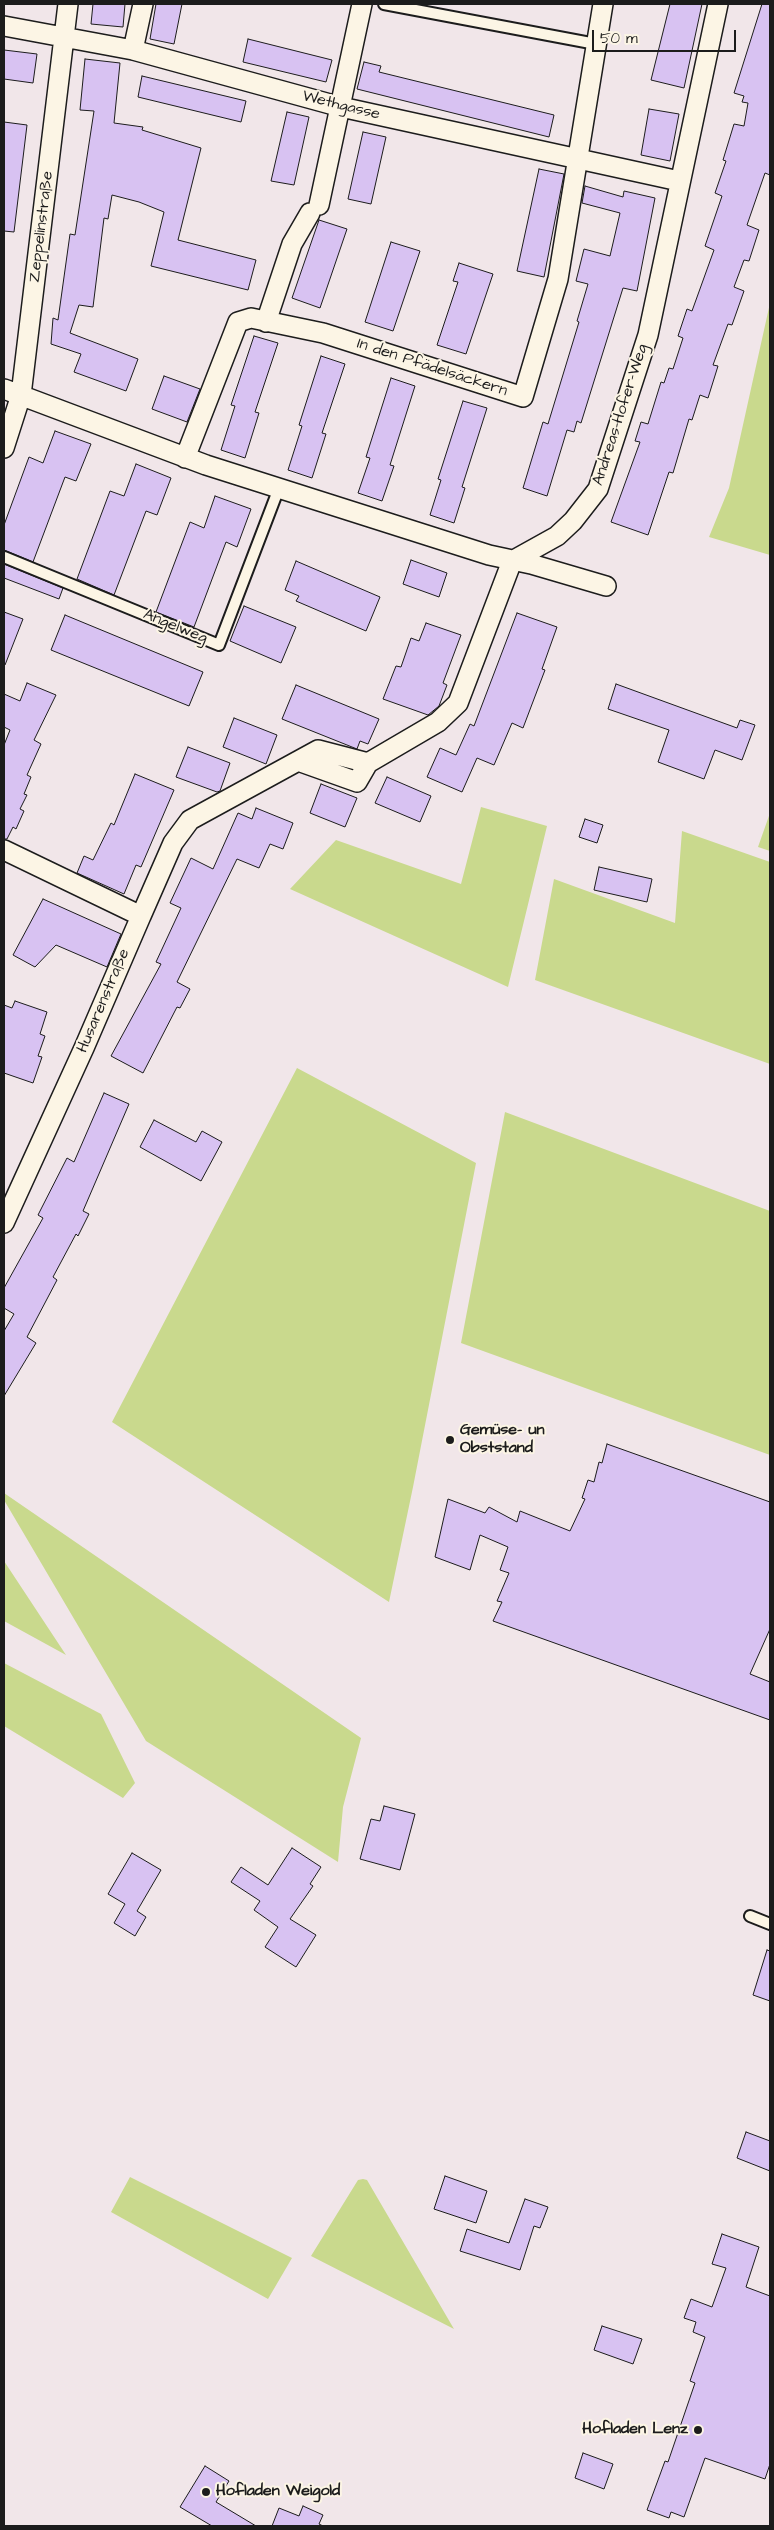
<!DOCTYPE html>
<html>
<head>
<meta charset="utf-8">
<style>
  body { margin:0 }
  #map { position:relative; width:774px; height:2530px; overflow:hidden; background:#f1e6e9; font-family:"Architects Daughter",sans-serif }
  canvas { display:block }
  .frame { position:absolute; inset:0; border:5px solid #1c1c1c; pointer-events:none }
  .scale { position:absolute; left:592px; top:30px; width:144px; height:22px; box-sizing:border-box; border:2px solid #1c1c1c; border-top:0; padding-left:6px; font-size:15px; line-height:18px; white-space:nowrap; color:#1c1c1c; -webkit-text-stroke:4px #fcf5e5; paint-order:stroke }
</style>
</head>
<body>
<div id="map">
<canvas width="774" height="2530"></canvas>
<div class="frame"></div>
<div class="scale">50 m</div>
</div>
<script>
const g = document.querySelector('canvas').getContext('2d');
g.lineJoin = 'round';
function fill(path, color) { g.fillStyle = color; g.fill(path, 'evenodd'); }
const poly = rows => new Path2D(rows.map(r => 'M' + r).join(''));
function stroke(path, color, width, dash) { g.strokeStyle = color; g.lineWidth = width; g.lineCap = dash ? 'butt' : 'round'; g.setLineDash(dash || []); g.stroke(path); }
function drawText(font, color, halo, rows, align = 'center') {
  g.font = font + ' "Architects Daughter",sans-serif'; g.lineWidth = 4; g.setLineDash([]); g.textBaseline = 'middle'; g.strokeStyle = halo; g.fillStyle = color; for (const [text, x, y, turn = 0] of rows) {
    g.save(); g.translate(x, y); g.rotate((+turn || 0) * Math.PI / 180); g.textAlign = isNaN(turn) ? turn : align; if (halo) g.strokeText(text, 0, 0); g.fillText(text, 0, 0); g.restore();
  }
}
fill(poly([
  [770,303,770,555,709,537,729,488],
  [481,807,547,826,508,987,290,889,336,840,461,884],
  [770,813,770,851,758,847],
  [682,831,770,862,770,1064,535,980,554,879,675,923],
  [297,1068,476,1163,413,1487,389,1602,112,1422],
  [505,1112,770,1211,770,1455,461,1343],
  [4,1493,361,1738,343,1807,338,1862,146,1741,4,1500],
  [4,1561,66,1655,4,1621],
  [4,1663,101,1714,135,1783,123,1798,4,1726],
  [130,2177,292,2258,268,2299,111,2212],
  [363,2179,367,2180,454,2329,311,2256,358,2180]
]), '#c9d98d');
const building = poly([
  [93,4,125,4,123,27,91,24,93,4],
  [156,4,182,4,174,44,150,39,156,4],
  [670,4,702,4,684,88,651,80,670,4],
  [762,4,770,4,770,175,765,173,747,225,759,230,749,261,744,260,734,287,744,291,732,325,728,324,713,365,718,366,708,398,700,395,692,420,689,419,673,473,669,472,648,535,611,522,640,442,635,441,641,422,648,424,661,382,664,383,669,368,673,369,683,338,678,336,687,309,692,311,714,250,705,246,722,196,715,193,726,161,723,160,734,124,744,126,748,103,742,102,744,96,734,93,762,4],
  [248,39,332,60,326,82,243,62,248,39],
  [4,50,37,54,33,83,4,79,4,50],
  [85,59,120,63,114,123,143,127,142,130,201,148,178,240,256,260,248,290,151,266,164,212,139,202,112,195,108,219,104,218,93,307,79,305,70,333,138,359,126,391,74,372,81,354,51,344,53,318,58,320,70,234,75,235,94,111,80,110,85,59],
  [364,62,381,66,379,72,554,115,549,137,357,89,364,62],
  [142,76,246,101,241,122,138,97,142,76],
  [649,109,679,114,670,161,641,155,649,109],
  [287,112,309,117,294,185,271,181,287,112],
  [4,122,27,125,14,232,4,231,4,122],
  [363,132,386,137,371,204,348,199,363,132],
  [539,169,564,174,544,277,517,271,539,169],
  [585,186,623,197,624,191,655,198,637,291,623,288,581,423,577,421,574,432,567,430,547,496,523,488,543,422,548,424,579,322,577,321,588,284,576,281,584,249,610,256,620,213,582,203,585,186],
  [319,220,347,229,320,308,292,298,319,220],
  [391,242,420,251,393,331,365,322,391,242],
  [459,263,493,274,466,354,437,345,458,282,453,281,459,263],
  [254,336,278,343,255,412,259,413,245,458,221,450,235,406,231,405,254,336],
  [321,356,345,364,322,433,326,434,312,478,288,470,302,426,299,425,321,356],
  [164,376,200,389,187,422,152,409,164,376],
  [391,378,415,386,390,465,394,466,382,501,358,493,370,458,366,457,391,378],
  [463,401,487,408,462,487,465,488,454,523,430,515,441,480,438,479,463,401],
  [55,431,91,444,76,481,65,477,33,562,4,550,4,525,29,457,43,463,55,431],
  [136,464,171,478,157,515,146,511,114,595,77,579,110,491,124,496,136,464],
  [215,496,251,509,237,547,226,542,194,627,156,612,190,522,204,528,215,496],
  [411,560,447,573,439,597,403,584,411,560],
  [296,561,380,597,366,631,296,601,299,596,285,590,296,561],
  [4,564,63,588,59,599,4,578,4,564],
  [244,606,296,627,281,663,230,641,244,606],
  [4,612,23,619,5,665,4,665,4,612],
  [517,613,557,627,542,669,545,670,523,728,512,723,494,765,477,758,462,792,427,777,440,748,456,755,470,724,474,726,517,613],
  [65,615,203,672,189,706,51,650,65,615],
  [426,623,461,635,443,683,447,685,439,706,428,715,383,699,396,666,401,667,411,638,419,641,426,623],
  [27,683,56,695,34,740,41,744,27,775,31,777,24,794,27,795,20,809,24,811,16,829,13,827,7,839,4,839,4,745,10,730,4,727,4,694,20,701,27,683],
  [616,684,737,728,740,720,755,725,742,760,715,750,704,779,658,762,669,730,608,709,616,684],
  [296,685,379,719,368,744,360,741,357,749,282,719,296,685],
  [234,718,277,735,266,764,223,747,234,718],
  [188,747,230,763,220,791,217,792,176,777,188,747],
  [135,774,174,790,141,867,136,865,124,894,77,873,84,856,93,860,111,823,114,825,135,774],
  [387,777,431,796,420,822,375,803,387,777],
  [321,784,357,798,345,827,310,813,321,784],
  [256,808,293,823,283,849,270,844,259,868,237,859,177,982,190,989,180,1008,177,1007,143,1073,111,1056,161,964,156,962,181,908,170,903,191,858,213,869,238,813,252,819,256,808],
  [585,819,603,825,597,843,579,837,585,819],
  [599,867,652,879,647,902,594,890,599,867],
  [43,899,121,934,107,967,56,945,35,967,13,955,43,899],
  [15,1001,47,1012,40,1034,45,1036,38,1056,42,1057,33,1083,4,1073,4,1005,12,1008,15,1001],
  [104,1093,129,1104,83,1211,89,1214,78,1236,76,1234,53,1277,57,1280,27,1337,36,1343,4,1396,4,1331,14,1314,4,1308,4,1288,43,1218,38,1215,67,1158,74,1162,104,1093],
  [154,1120,196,1142,202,1131,222,1142,201,1181,140,1147,154,1120],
  [607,1444,770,1502,770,1629,750,1674,770,1682,770,1720,493,1621,502,1602,497,1601,509,1573,500,1570,508,1547,480,1535,470,1570,435,1557,448,1499,485,1513,489,1507,517,1522,520,1511,570,1531,585,1499,582,1498,588,1480,594,1482,599,1462,602,1463,607,1444],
  [384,1806,415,1814,400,1870,360,1859,371,1819,380,1821,384,1806],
  [292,1848,321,1867,310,1884,313,1886,290,1919,316,1935,296,1967,265,1947,278,1927,254,1910,260,1901,231,1882,241,1867,268,1885,292,1848],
  [132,1853,161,1870,137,1911,146,1917,135,1936,114,1923,125,1904,108,1894,132,1853],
  [767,1950,770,1951,770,2001,753,1995,767,1950],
  [746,2132,770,2141,770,2171,737,2158,746,2132],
  [445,2176,487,2191,476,2223,434,2209,445,2176],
  [525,2199,548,2207,540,2228,534,2226,520,2270,460,2251,467,2229,509,2243,525,2199],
  [722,2234,759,2247,746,2287,770,2296,770,2464,765,2479,705,2458,684,2517,671,2512,669,2518,647,2510,665,2461,668,2462,695,2383,690,2381,705,2337,693,2332,696,2322,684,2318,691,2299,712,2307,726,2268,712,2264,722,2234],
  [602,2326,642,2339,633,2364,594,2350,602,2326],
  [583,2453,613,2464,604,2489,575,2478,583,2453],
  [205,2466,229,2481,216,2502,256,2526,212,2526,180,2507,205,2466],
  [303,2506,323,2515,319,2524,323,2526,272,2526,279,2508,299,2516,303,2506]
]);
fill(building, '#d8c2f2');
stroke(building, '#1c1c1c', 1);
const lane = poly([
  [384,4,596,44],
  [4,557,219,645,279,488],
  [750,1916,770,1924]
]);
const street = poly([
  [4,26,133,50,341,107,679,181],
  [133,50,143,4],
  [319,205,362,4],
  [266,322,292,244,310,213],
  [4,389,206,465,489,555,531,564,606,586],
  [4,448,21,395,68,4],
  [185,458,238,322,251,318,323,333,523,397,558,279,603,4],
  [298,761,357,782,368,763],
  [4,850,141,916,84,1048,4,1223],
  [141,916,173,843,190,820,318,750,368,763,438,722,458,703,512,561,557,536,573,521,598,489,648,335,718,4]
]);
stroke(lane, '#1c1c1c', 14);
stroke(street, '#1c1c1c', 22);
stroke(lane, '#fcf5e5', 10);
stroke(street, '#fcf5e5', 19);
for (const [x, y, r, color] of [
  [450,1440,5,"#1c1c1c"],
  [698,2430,5,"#1c1c1c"],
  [206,2492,5,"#1c1c1c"]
]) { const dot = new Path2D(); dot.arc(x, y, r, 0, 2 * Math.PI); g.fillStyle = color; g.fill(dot); stroke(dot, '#fcf5e5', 2); }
drawText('16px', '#1c1c1c', '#fcf5e5', [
  ["Wethgasse",341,106,14],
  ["Zeppelinstraße",42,227,-83],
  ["In den Pfädelsäckern",432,368,18],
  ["Andreas-Hofer-Weg",621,415,-72],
  ["Angelweg",175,627,22],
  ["Husarenstraße",104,1001,-67]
]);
drawText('bold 16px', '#1c1c1c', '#fcf5e5', [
  ["Gemüse- un",460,1431],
  ["Obststand",460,1449],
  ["Hofladen Lenz",688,2430,"right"],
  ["Hofladen Weigold",216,2492]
], 'left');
</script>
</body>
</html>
